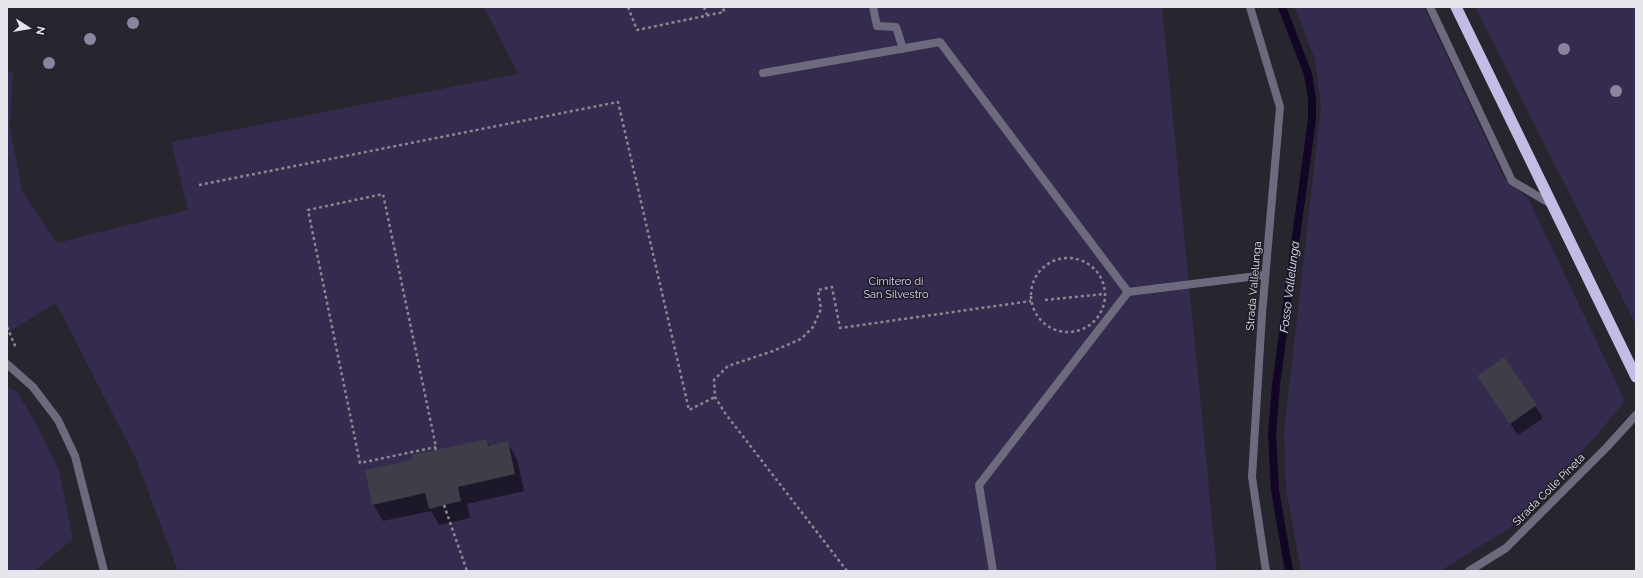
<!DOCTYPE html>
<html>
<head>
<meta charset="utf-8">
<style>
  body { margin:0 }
  #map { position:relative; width:1643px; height:578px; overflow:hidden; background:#27252e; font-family:Raleway,sans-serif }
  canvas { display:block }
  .frame { position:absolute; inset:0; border:8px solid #e7e6ec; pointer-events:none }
  .north { position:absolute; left:8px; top:8px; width:40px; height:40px; -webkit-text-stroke:3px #1d1b24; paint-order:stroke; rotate:102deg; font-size:11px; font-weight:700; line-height:16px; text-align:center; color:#e7e6ec }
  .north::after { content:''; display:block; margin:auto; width:14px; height:18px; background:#e7e6ec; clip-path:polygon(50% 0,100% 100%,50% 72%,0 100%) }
</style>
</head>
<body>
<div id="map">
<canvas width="1643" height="578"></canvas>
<div class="frame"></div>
<div class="north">N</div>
</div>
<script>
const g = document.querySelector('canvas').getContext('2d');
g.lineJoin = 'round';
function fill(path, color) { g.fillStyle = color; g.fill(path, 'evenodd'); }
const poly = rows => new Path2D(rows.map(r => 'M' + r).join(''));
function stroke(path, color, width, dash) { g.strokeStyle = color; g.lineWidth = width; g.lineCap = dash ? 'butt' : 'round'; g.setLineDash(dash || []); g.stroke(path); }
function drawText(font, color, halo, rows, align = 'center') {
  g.font = font + ' Raleway,sans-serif'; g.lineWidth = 3; g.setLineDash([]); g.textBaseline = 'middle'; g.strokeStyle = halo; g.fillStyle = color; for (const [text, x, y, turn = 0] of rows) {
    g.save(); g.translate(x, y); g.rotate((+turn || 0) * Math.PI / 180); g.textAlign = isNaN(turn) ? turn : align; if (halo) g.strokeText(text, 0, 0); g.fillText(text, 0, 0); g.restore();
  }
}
fill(poly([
  [484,7,1162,7,1217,571,178,571,136,459,56,303,7,333,7,72,13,73,10,127,22,191,57,243,188,210,171,142,518,74],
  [1295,7,1424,7,1504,178,1528,198,1625,401,1596,436,1513,526,1440,571,1301,571,1286,489,1284,432,1321,107,1315,60],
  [1475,7,1636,7,1636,325],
  [7,386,17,392,36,423,59,470,73,539,34,571,7,571]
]), '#352b4e');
fill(poly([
  [1504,359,1543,418,1518,435,1478,376],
  [486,440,490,446,507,442,517,459,524,491,467,504,470,518,439,525,431,511,383,521,373,504,413,461]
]), '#0007');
stroke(poly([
  [1282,7,1308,74,1312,99,1312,119,1276,385,1272,434,1275,490,1289,571]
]), '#120627', 8);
fill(poly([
  [1504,357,1537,405,1510,424,1477,376],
  [487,439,488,446,508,441,515,474,458,487,461,501,444,505,429,509,425,493,372,505,365,470,412,460,412,455]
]), '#3f3d47');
stroke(poly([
  [628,7,637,30,724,12,723,7],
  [704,7,707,15],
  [199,185,618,102,689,410,715,397],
  '1031 295a37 37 0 1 1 74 0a37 37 0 1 1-74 0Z',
  [1045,300,1104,294],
  [7,327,16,348],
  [435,450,436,447,383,194,308,210,360,463,436,447],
  [444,505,467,571],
  [847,571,725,413,715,397,714,380,728,366,773,351,801,339,813,327,821,309,818,290,832,287,840,328,1031,301]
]), '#89888f', 2.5, [3, 3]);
stroke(poly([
  [873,7,877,26,896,27,903,49],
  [1430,7,1512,181,1551,204],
  [763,73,940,42,1128,292],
  [993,571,979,485,1128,292,1265,275]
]), '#6e6a7d', 8);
stroke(poly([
  [1469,571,1506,548,1607,447,1636,415]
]), '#6e6a7d', 8);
stroke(poly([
  [1250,7,1280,107,1262,314,1252,477,1266,571],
  [7,364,33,387,58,420,75,456,104,571]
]), '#6e6a7d', 8);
stroke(poly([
  [1456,7,1636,377]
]), '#c5bce6', 11);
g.fillStyle = '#8a849f';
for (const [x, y] of [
  [133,23],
  [90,39],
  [1564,49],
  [49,63],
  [1616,91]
]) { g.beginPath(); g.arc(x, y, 6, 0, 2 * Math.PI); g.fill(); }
drawText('11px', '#dbd2fb', '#1d1b24', [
  ["Cimitero di",896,282],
  ["San Silvestro",896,295]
]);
drawText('11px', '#e7e6ec', '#1d1b24', [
  ["Strada Vallelunga",1254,286,-85],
  ["Strada Colle Pineta",1549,490,-45]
]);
drawText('italic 12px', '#e3ddf9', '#1d1b24', [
  ["Fosso Vallelunga",1290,287,-83]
]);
</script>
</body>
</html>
